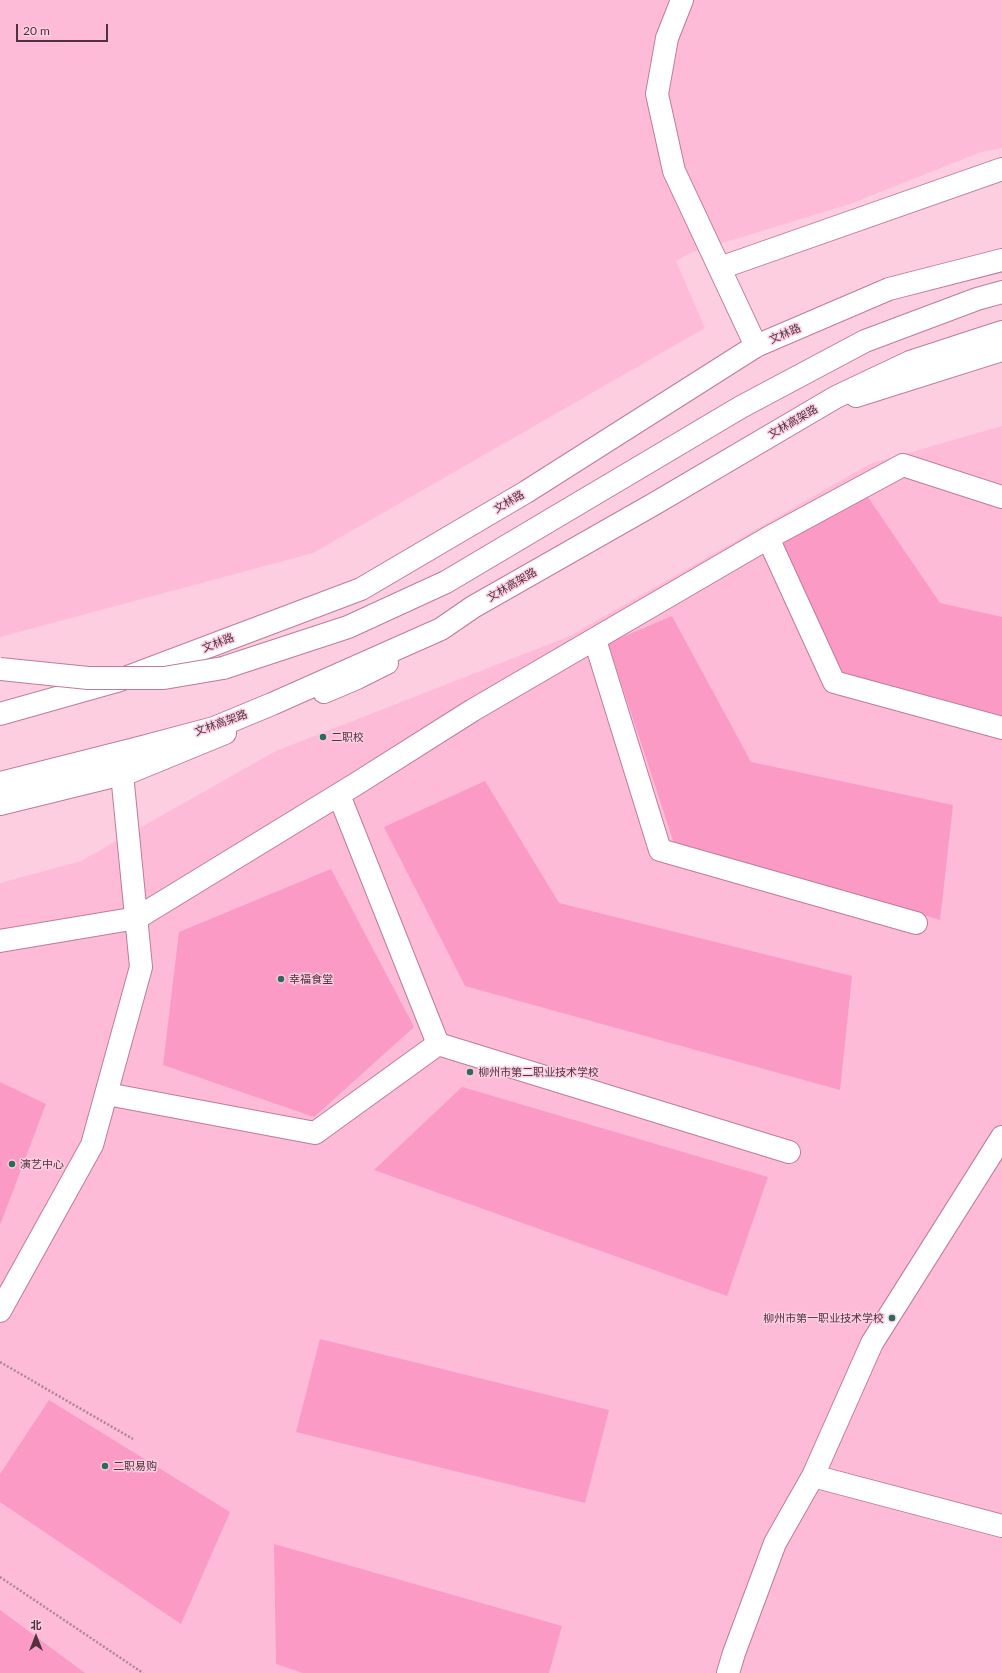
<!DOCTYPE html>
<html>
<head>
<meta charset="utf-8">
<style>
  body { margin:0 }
  #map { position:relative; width:1002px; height:1673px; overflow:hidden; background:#fccee0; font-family:Lato,"Noto Sans SC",sans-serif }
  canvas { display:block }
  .north { position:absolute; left:16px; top:1617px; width:40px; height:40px; -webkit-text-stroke:3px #fccee0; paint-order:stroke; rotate:0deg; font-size:11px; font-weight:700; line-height:16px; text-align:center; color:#50323f }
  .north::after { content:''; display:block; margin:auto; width:14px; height:18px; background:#50323f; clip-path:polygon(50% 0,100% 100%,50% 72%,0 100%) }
  .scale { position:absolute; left:16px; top:24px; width:92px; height:18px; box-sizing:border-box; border:2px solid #50323f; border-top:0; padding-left:5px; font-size:12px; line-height:14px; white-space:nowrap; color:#50323f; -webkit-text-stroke:3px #fccee0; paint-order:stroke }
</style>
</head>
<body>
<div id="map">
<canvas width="1002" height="1673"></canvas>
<div class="north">北</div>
<div class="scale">20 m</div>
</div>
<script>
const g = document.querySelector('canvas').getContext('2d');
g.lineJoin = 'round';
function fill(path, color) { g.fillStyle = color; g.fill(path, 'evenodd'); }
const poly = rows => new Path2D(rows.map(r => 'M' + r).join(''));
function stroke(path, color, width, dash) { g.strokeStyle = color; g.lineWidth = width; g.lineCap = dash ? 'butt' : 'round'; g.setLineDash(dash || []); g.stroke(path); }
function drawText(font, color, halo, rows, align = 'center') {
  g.font = font + ' Lato,"Noto Sans SC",sans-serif'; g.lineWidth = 3; g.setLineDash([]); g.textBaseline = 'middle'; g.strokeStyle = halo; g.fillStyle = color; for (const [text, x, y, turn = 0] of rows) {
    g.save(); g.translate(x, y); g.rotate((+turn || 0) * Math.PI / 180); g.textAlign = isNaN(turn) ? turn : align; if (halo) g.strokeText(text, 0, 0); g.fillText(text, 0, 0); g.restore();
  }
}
fill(poly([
  [0,0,1002,0,1002,148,981,152,850,204,690,253,676,261,705,328,313,553,0,637],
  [1002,426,1002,1673,0,1673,0,883,81,861,276,751,570,636,870,464]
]), '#febbd7');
fill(poly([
  [861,487,940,603,1002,617,1002,719,845,677,771,545],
  [672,616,751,762,953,805,940,920,674,843,608,643],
  [485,781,559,903,852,976,840,1090,465,986,384,827],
  [331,869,414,1027,314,1117,163,1065,179,932],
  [0,1082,46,1104,0,1225],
  [462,1087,768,1177,727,1296,374,1170],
  [320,1339,609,1410,585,1503,296,1432],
  [49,1400,230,1512,181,1624,0,1502,0,1474],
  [274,1544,562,1626,549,1673,303,1673,276,1664],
  [0,1610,85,1673,0,1673]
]), '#fb9ac5');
const minor = poly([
  [682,0,667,38,657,94,674,171,756,346],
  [720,268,1002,169],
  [768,538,834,682,1002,728],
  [595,640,660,850,916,923],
  [339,795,438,1044,789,1152],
  [0,941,137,918,356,784,473,710,768,538,903,465,1002,497],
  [107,1094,315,1133,438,1044],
  [0,1311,92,1145,141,967,122,774],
  [813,1476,1002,1526],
  [728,1673,734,1653,775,1543,813,1476,872,1343,1002,1137]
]);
const major = poly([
  [856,396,1002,350],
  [324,692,357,678,387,663],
  [0,714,117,681,361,589,526,492,756,346,889,289,1002,260],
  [0,804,130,772,225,733]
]);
const highway = poly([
  [223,668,348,627,446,582,741,407,865,341,977,299,1002,292],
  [0,783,139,748,214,728,272,704,441,629,473,607,654,504,836,397,910,362,1002,332]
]);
stroke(minor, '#c07a99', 24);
stroke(major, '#c07a99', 24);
stroke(highway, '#c07a99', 24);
stroke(poly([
  [0,1362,133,1439],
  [0,1577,143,1673]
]), '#ab8595', 2.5, [2, 2]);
stroke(minor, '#fff', 22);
stroke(major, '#fff', 22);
stroke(highway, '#fff', 22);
const highwayBridge = poly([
  [0,669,88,678,164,678,223,668]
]);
stroke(highwayBridge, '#c07a99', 24, []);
stroke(highwayBridge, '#fff', 22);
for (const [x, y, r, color] of [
  [323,737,4,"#2a6b59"],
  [281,979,4,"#2a6b59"],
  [470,1072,4,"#2a6b59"],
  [12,1164,4,"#2a6b59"],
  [892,1318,4,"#2a6b59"],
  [105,1466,4,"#2a6b59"]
]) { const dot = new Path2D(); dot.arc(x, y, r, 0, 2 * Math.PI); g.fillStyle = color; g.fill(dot); stroke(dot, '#fccee0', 1.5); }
drawText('11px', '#50323f', '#fccee0', [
  ["文林路",785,334,-23],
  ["文林高架路",793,422,-30],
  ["文林路",509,502,-30],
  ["文林高架路",512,585,-30],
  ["文林路",218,643,-21],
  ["文林高架路",221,723,-20]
]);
drawText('11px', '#50323f', '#fccee0', [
  ["二职校",331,737],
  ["幸福食堂",289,979],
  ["柳州市第二职业技术学校",478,1072],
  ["演艺中心",20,1164],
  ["柳州市第一职业技术学校",884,1318,"right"],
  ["二职易购",113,1466]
], 'left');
</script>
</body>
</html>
